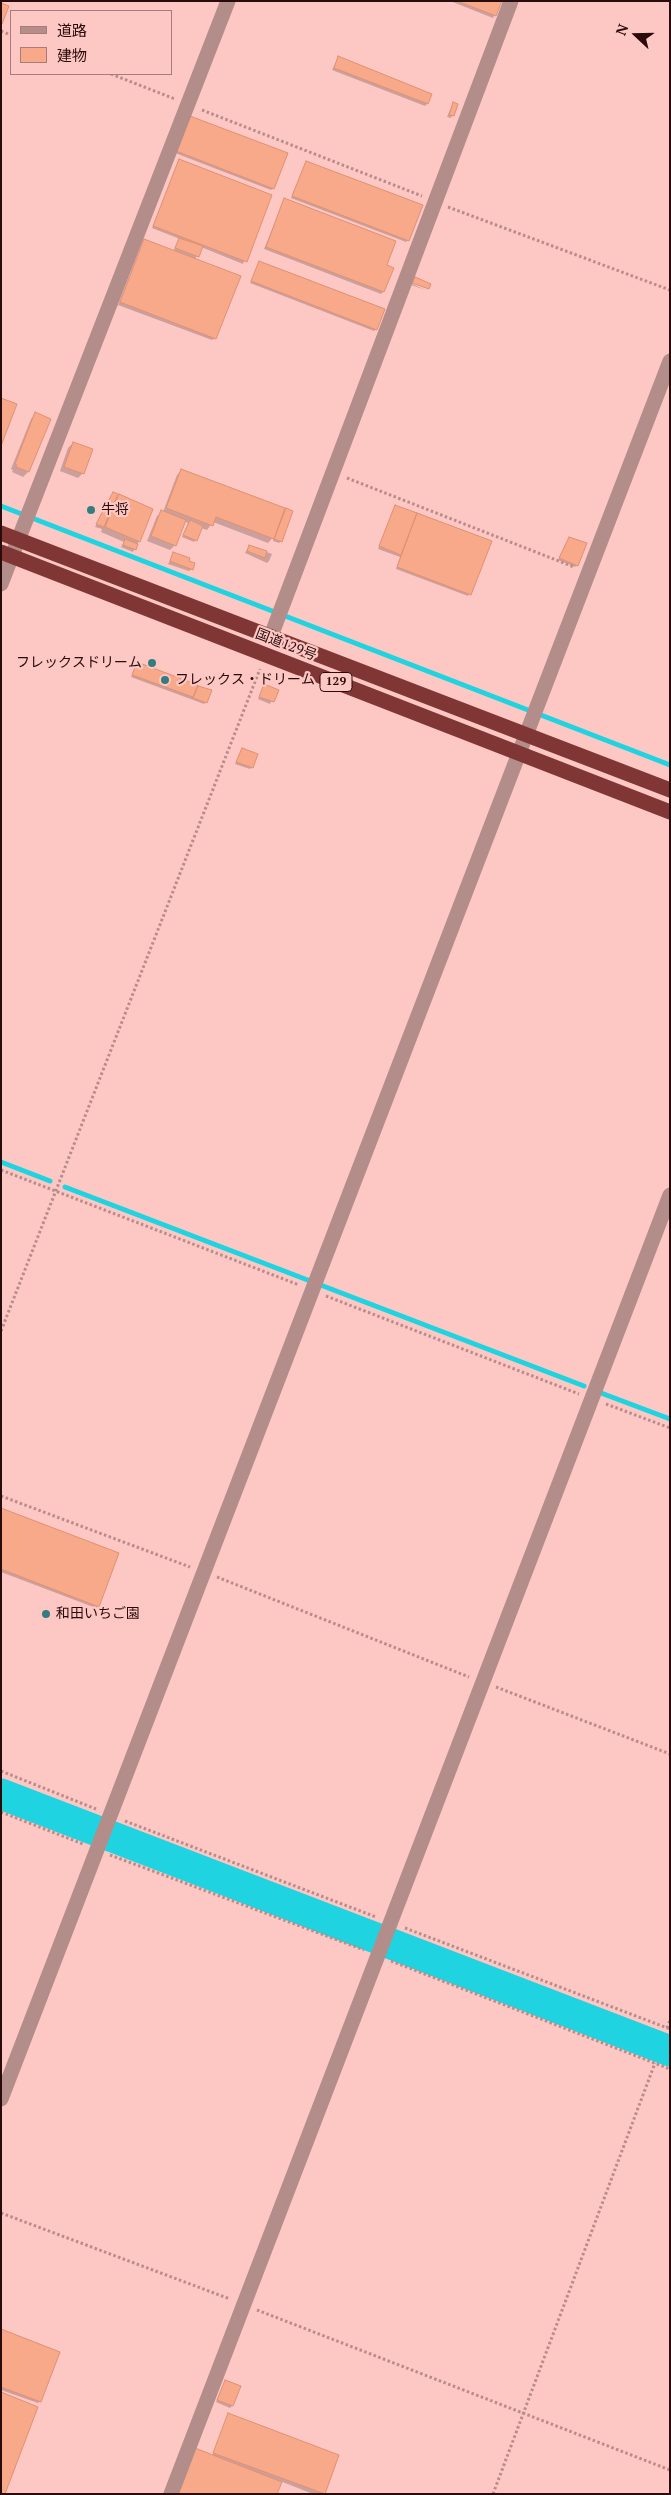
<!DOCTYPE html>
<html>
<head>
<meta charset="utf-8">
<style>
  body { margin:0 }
  #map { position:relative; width:671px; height:2495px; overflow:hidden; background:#fdc7c4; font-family:"PT Serif","Noto Sans JP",serif }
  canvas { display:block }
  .frame { position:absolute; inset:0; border:2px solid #290b0b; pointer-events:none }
  .legend { position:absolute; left:10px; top:10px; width:162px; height:65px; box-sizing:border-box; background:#fdc7c4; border:1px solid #a87c7a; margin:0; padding:6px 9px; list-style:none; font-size:15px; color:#290b0b }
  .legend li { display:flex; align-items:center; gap:10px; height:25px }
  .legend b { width:25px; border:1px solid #a87c7a }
  .north { position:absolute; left:611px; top:10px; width:50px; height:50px; -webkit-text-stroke:4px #fdc7c4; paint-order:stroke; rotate:291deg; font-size:14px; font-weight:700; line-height:20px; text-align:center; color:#290b0b }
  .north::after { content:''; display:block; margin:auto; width:18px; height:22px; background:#290b0b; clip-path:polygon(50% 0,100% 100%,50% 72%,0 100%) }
</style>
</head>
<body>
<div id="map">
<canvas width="671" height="2495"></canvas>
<div class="frame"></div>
<ul class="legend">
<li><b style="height:6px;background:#b38d8a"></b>道路</li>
<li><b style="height:14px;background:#f8a989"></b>建物</li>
</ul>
<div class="north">N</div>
</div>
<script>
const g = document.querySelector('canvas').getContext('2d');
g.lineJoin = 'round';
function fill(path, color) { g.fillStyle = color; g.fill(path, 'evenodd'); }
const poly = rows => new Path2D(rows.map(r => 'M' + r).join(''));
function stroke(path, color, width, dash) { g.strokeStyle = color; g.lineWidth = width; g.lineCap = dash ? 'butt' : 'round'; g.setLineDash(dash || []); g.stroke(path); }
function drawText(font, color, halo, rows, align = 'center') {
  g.font = font + ' "PT Serif","Noto Sans JP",serif'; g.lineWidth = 4.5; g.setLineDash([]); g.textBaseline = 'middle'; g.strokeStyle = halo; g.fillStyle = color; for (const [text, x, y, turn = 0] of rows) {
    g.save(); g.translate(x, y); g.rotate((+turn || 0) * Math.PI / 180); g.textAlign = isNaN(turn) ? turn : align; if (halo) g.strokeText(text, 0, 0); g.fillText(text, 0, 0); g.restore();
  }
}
fill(poly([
  [450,1,500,1,493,18],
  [338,58,430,95,427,104,425,106,332,70],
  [453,103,457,105,451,118,447,117],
  [188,119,273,188,271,190,175,153],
  [179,161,271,196,243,264,201,247,195,259,215,338,212,340,118,305,143,242,145,240,173,251,180,239,152,228],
  [306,162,408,240,406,242,291,198],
  [284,200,392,268,383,292,381,294,264,249],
  [260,262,376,329,374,331,250,283],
  [412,284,426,290,411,285],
  [35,414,49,419,28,472,23,477,12,472,13,470,11,469,31,419],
  [73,443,83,473,78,478,60,471,68,448],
  [182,470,281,514,286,510,281,541,279,543,273,541,275,535,268,543,213,522,207,530,201,528,194,542,182,537,188,523,184,521,175,545,170,550,147,541,157,516,163,512,177,475],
  [113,493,114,501,119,496,139,541,133,552,121,547,124,542,101,532,102,529,95,527],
  [395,506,490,542,468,596,396,569,400,557,378,549],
  [569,538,577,565,575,567,558,560],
  [249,546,272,554,269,561,267,563,245,553],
  [174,553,192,569,189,571,168,564],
  [137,664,210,691,206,702,204,704,131,677],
  [264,685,277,690,270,704,258,699],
  [242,749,252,767,250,769,235,764],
  [1,1509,98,1606,96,1608,1,1572],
  [1,2331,40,2401,38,2403,1,2390],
  [225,2381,232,2406,230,2408,216,2402],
  [229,2414,338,2456,323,2494,313,2494,280,2481,275,2494,212,2456]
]), '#0003');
stroke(poly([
  [1,506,670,765],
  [1,1162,50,1181],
  [65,1187,584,1386],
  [601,1393,670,1419]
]), '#20d3e0', 5);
stroke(poly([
  [1,1794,670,2051]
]), '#20d3e0', 31);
const building = poly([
  [457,1,502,1,496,16,457,1],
  [1,3,9,6,2,24,1,24,1,3],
  [338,56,432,94,428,104,334,68,338,56],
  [453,102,458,104,454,116,449,115,453,102],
  [190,116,288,153,274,189,176,151,190,116],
  [179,159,272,195,247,262,153,226,179,159],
  [306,161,423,205,409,241,292,196,306,161],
  [284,198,396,241,387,265,394,268,384,292,266,247,284,198],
  [179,238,203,246,199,257,175,248,179,238],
  [144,239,241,276,216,339,120,302,144,239],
  [259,261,385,309,377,330,251,281,259,261],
  [415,277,431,284,429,289,412,283,415,277],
  [1,398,17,404,1,446,1,398],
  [35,412,51,419,29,472,16,467,17,465,15,464,35,412],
  [73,442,93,449,84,474,64,467,73,442],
  [181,469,285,508,274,539,216,517,213,526,166,508,181,469],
  [113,492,118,494,104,527,96,524,113,492],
  [119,494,153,509,140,542,105,527,119,494],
  [395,505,417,513,401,555,379,546,395,505],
  [286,508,293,511,282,542,274,539,286,508],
  [161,510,186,520,176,546,151,536,161,510],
  [417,513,492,541,471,595,397,567,417,513],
  [190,520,203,526,197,541,183,535,190,520],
  [569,537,587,543,578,566,559,558,569,537],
  [125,539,138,544,136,550,123,545,125,539],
  [249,545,267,551,265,558,247,551,249,545],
  [173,552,190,558,189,561,195,563,193,570,170,561,173,552],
  [137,662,198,685,193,697,132,675,137,662],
  [264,684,279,690,274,702,259,697,264,684],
  [198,686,212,690,207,703,193,698,198,686],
  [242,748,258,754,253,768,236,762,242,748],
  [1,1508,119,1553,99,1607,1,1569,1,1508],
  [1,2329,60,2352,41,2402,1,2387,1,2329],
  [225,2380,241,2386,233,2406,217,2400,225,2380],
  [1,2392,38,2407,5,2494,1,2494,1,2392],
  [228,2413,339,2455,325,2494,213,2453,228,2413],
  [195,2448,282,2482,277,2494,178,2494,195,2448]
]);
fill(building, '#f8a989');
stroke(building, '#de9172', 1);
stroke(poly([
  [1,31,11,35],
  [111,74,175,99],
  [202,110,422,196],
  [448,207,670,290],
  [347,478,574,567],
  [1,1170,299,1285],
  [326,1296,579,1394],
  [1,1331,260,669],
  [606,1404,670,1428],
  [1,1496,190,1567],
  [217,1577,469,1677],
  [496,1687,670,1754],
  [1,1771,96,1809],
  [1,1812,83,1844],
  [125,1821,376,1917],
  [110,1855,364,1950],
  [405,1928,670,2029],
  [391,1961,670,2069],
  [667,2028,670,2020],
  [1,2213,230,2299],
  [257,2310,670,2470],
  [493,2494,655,2063]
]), '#b98b89', 3, [2.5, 2.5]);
stroke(poly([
  [1,584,228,1],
  [271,636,511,1],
  [1,2099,670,361],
  [171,2494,670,1195]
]), '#b38d8a', 15);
stroke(poly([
  [1,533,670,790],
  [1,552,670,812]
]), '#803635', 15);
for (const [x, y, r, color] of [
  [91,510,5,"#347c82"],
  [152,663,5,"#347c82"],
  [165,680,5,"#347c82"],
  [46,1614,5,"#347c82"]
]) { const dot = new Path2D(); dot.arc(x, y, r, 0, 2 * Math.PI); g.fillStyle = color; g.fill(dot); stroke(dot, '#fdc7c4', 2); }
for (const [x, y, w] of [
  [336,682,32]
]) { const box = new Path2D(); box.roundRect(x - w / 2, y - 9.5, w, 19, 4); g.fillStyle = '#fdc7c4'; g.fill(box); stroke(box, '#290b0b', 1); }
drawText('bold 12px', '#290b0b', null, [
  ["129",336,682]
]);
drawText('14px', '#290b0b', '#fdc7c4', [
  ["牛将",101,510],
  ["フレックスドリーム",142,663,"right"],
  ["フレックス・ドリーム",175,680],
  ["和田いちご園",56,1614]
], 'left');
drawText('14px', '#290b0b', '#fdc7c4', [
  ["国道129号",286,645,21]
]);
</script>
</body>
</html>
